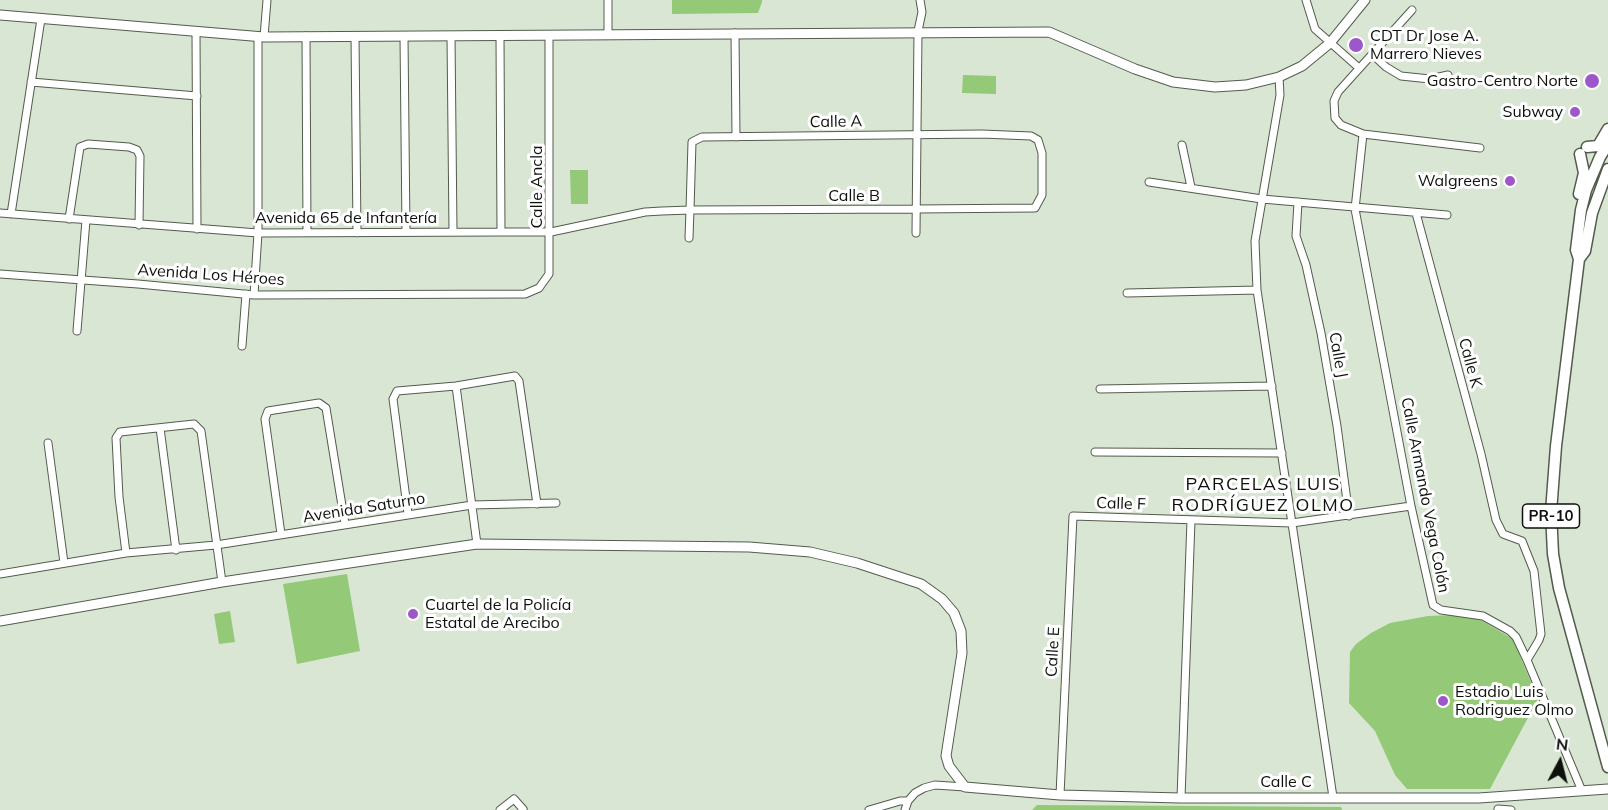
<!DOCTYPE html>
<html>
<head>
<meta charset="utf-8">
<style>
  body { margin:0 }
  #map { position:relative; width:1608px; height:810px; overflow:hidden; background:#dae6d4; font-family:Mulish,sans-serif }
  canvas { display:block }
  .north { position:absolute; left:1530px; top:732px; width:60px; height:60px; -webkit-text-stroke:4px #fff; paint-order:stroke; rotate:7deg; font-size:16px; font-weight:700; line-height:24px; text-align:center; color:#0d110b }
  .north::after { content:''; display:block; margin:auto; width:21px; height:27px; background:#0d110b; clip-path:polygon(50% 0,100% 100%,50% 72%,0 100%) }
</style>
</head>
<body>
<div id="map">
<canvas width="1608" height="810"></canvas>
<div class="north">N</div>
</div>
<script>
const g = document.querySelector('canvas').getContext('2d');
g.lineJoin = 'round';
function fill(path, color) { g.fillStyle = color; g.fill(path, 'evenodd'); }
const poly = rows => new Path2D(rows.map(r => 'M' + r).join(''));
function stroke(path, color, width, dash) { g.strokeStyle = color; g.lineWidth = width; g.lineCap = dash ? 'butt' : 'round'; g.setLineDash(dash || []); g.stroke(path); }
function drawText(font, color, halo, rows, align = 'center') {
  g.font = font + ' Mulish,sans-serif'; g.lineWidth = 6; g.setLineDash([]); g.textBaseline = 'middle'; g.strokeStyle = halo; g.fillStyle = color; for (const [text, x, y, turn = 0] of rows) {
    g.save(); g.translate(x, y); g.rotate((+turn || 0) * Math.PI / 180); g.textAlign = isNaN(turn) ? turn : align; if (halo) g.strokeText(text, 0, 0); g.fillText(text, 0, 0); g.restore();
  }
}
fill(poly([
  [672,0,762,0,762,2,758,13,672,14],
  [963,75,996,76,996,94,962,93],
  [570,170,588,170,588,204,571,204],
  [347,574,360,651,297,664,283,584],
  [230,611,235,642,219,644,214,614],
  [1453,615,1477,618,1513,639,1538,699,1490,789,1407,789,1395,775,1375,731,1349,703,1350,652,1356,644,1371,633,1390,623,1428,616],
  [1037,805,1341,807,1342,810,1032,810]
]), '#93c977');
const street = poly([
  [608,0,608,35],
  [1306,0,1315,29,1359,68],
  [1412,10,1338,92,1334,101,1335,118,1341,125,1363,134,1480,148],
  [196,32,197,229],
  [735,33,736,137],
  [306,36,307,233],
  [355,36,357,233],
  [404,36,406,232],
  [451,36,453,232],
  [500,36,501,232],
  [264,37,267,0],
  [1372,54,1386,67,1401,76,1430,79,1448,75],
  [1279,77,1280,95,1255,241,1257,290,1333,797],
  [31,82,197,96],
  [1363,134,1355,209,1411,506,1433,605,1441,610,1483,616,1510,631,1516,637,1527,660,1582,791],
  [1182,145,1191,187],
  [1149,182,1262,199,1447,215],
  [1298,202,1296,236,1306,265,1321,333,1337,426,1349,516],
  [0,213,258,233,501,232,551,232,645,212,662,211,690,210,916,209,1035,208,1042,195,1042,153,1038,140,1031,136,982,134,702,137,692,142,690,210,689,238],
  [1416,213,1481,454,1496,520,1503,534,1522,541,1534,571,1541,634,1539,640,1527,660],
  [11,214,41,19],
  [69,219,80,147,88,144,129,147,137,150,140,156,139,225],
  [916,233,918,31,922,12,920,0],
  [0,274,138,284,254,295,525,294,539,288,549,274,549,35],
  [1127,293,1257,290],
  [254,295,258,233,258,36],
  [77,331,86,220],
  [242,346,246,294],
  [456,386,477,544],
  [1100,389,1272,386],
  [160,428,176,550],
  [48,443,64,563],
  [1095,452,1282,453],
  [408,514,393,399,397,391,456,386,515,376,519,381,537,504],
  [281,534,265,419,268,411,319,403,326,408,345,524],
  [126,553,119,497,116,438,120,432,194,424,201,431,222,582],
  [0,574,126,553,216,545,472,505,556,503],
  [1060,795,1073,516,1292,523,1411,506],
  [1181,798,1191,520],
  [1498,809,1511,810],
  [500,810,514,799,523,809,522,810],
  [869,810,900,801,908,801],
  [905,810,908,801,915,793,924,788,935,785,965,787]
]);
const secondary = poly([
  [0,15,264,37,1049,32,1135,69,1173,82,1215,87,1246,85,1279,77,1302,66,1330,43,1365,0],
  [0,621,222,582,477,544,749,547,810,552,857,563,921,584,942,599,954,613,961,631,962,653,946,756,949,766,965,787,1060,795,1181,798,1479,798,1608,789]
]);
const primary = poly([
  [1608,144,1600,157,1586,190,1581,210,1576,250,1579,259,1556,446,1551,512,1553,554,1559,588,1608,767],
  [1587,147,1598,146,1608,129],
  [1579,194,1584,173,1580,154],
  [1579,259,1585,251,1592,213,1608,169]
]);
stroke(street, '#525c4d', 9);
stroke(secondary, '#525c4d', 11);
stroke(primary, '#525c4d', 13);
stroke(street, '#fff', 7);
stroke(secondary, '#fff', 9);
stroke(primary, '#fff', 10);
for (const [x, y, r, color] of [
  [1356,45,8,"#9d57cb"],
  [1592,81,8,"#9d57cb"],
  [1575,112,6,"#9d57cb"],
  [1510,181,6,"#9d57cb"],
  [413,614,6,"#9d57cb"],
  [1443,701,6,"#9d57cb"]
]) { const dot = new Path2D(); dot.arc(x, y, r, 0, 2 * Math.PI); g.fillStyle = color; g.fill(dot); stroke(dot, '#fff', 2); }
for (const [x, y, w] of [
  [1551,516,57]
]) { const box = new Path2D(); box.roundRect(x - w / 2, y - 12, w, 24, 4.5); g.fillStyle = '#fff'; g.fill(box); stroke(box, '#0d110b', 1.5); }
drawText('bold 15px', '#0d110b', null, [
  ["PR-10",1551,516]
]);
drawText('16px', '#0d110b', '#fff', [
  ["CDT Dr Jose A.",1370,36],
  ["Marrero Nieves",1370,54],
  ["Gastro-Centro Norte",1578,81,"right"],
  ["Subway",1563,112,"right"],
  ["Walgreens",1498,181,"right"],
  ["Cuartel de la Policía",425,605],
  ["Estatal de Arecibo",425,623],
  ["Estadio Luis",1455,692],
  ["Rodriguez Olmo",1455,710]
], 'left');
drawText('16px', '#0d110b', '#fff', [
  ["Calle A",836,122,-1],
  ["Calle Ancla",537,187,-90],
  ["Calle B",854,196],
  ["Avenida 65 de Infantería",346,218],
  ["Avenida Los Héroes",211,275,4],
  ["Calle J",1338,355,80],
  ["Calle K",1470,363,75],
  ["Calle Armando Vega Colón",1425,495,79],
  ["Calle F",1121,504,2],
  ["Avenida Saturno",364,508,-9],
  ["Calle E",1053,652,-87],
  ["Calle C",1286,782]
]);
g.letterSpacing = '1.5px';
drawText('18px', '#0d110b', '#fff', [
  ["PARCELAS LUIS",1263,485],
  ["RODRÍGUEZ OLMO",1263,506]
]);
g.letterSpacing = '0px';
</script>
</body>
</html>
